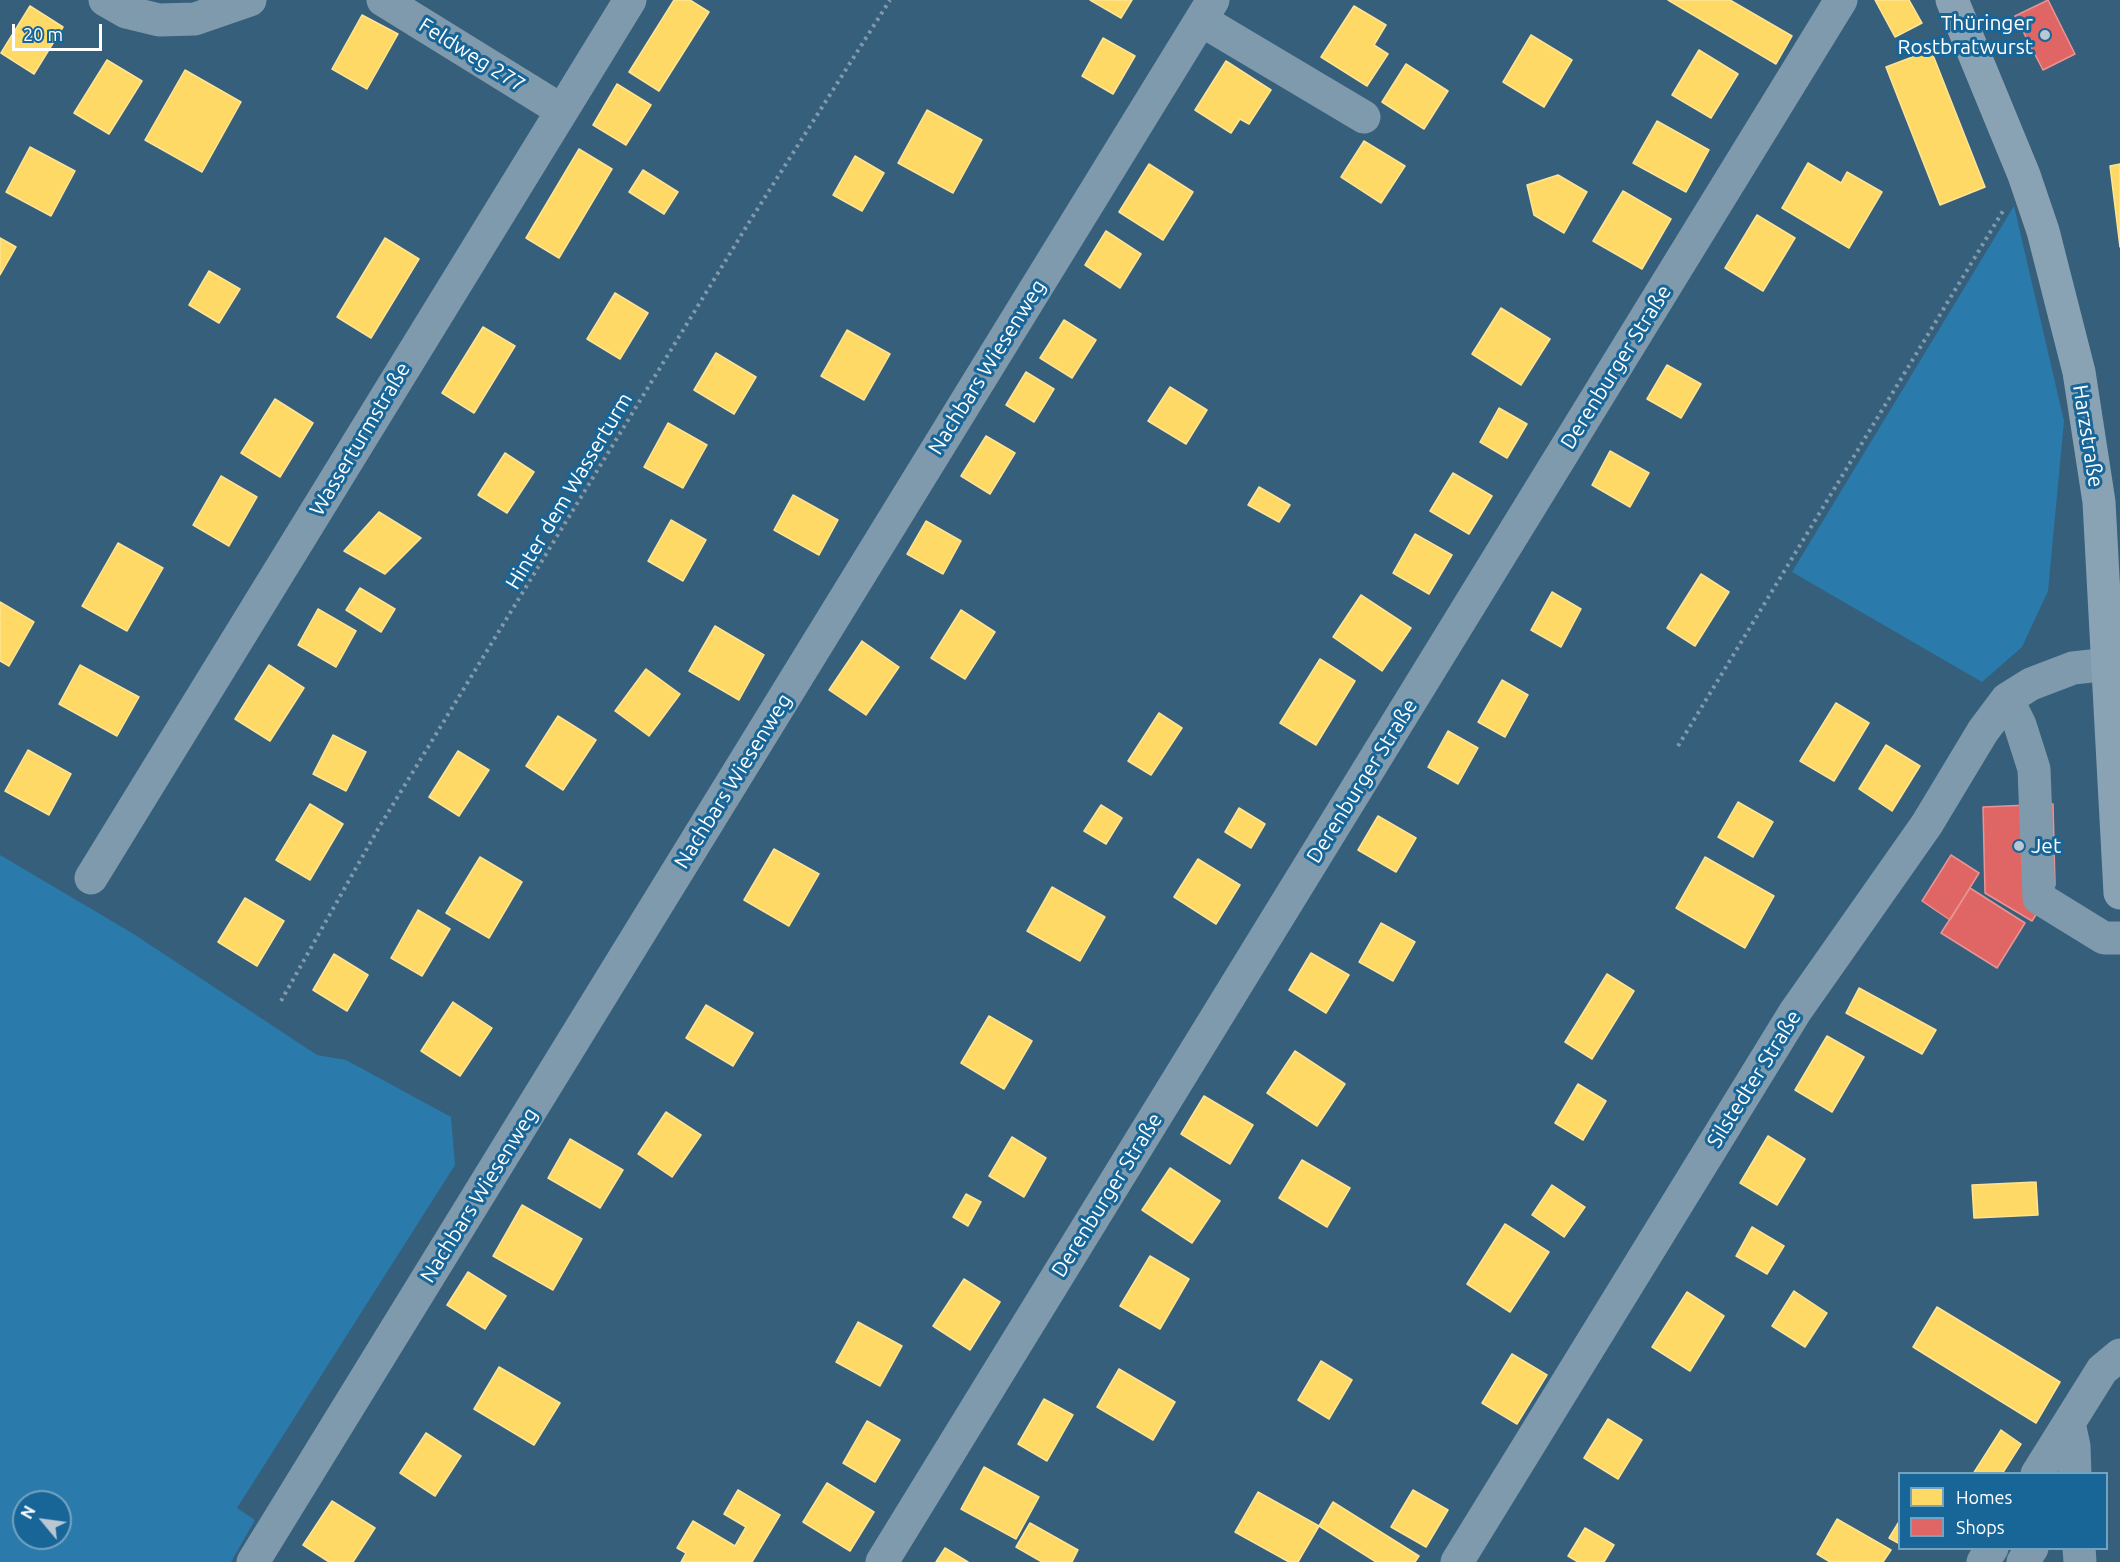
<!DOCTYPE html>
<html>
<head>
<meta charset="utf-8">
<style>
  body { margin:0 }
  #map { position:relative; width:2120px; height:1562px; overflow:hidden; background:#355f7b; font-family:Ubuntu,sans-serif }
  canvas { display:block }
  .legend { position:absolute; left:1898px; top:1472px; width:210px; height:78px; box-sizing:border-box; background:#186598; border:2px solid #74a3c1; margin:0; padding:8px 10px; list-style:none; font-size:18px; color:#fff }
  .legend li { display:flex; align-items:center; gap:12px; height:30px }
  .legend b { width:30px; border:2px solid #74a3c1 }
  .north { position:absolute; left:12px; top:1490px; width:60px; height:60px; box-sizing:border-box; background:#186598; border:2px solid #74a3c1; border-radius:50%; rotate:299deg; font-size:16px; font-weight:700; line-height:24px; text-align:center; color:#fff }
  .north::after { content:''; display:block; margin:auto; width:21px; height:27px; background:#b8c7d1; clip-path:polygon(50% 0,100% 100%,50% 72%,0 100%) }
  .scale { position:absolute; left:12px; top:24px; width:90px; height:27px; box-sizing:border-box; border:3px solid #fff; border-top:0; padding-left:8px; font-size:18px; line-height:21px; white-space:nowrap; color:#fff; -webkit-text-stroke:4px #186598; paint-order:stroke }
</style>
</head>
<body>
<div id="map">
<canvas width="2120" height="1562"></canvas>
<ul class="legend">
<li><b style="height:16px;background:#ffd966"></b>Homes</li>
<li><b style="height:16px;background:#e06666"></b>Shops</li>
</ul>
<div class="north">N</div>
<div class="scale">20 m</div>
</div>
<script>
const g = document.querySelector('canvas').getContext('2d');
g.lineJoin = 'round';
function fill(path, color) { g.fillStyle = color; g.fill(path, 'evenodd'); }
const poly = rows => new Path2D(rows.map(r => 'M' + r).join(''));
function stroke(path, color, width, dash) { g.strokeStyle = color; g.lineWidth = width; g.lineCap = dash ? 'butt' : 'round'; g.setLineDash(dash || []); g.stroke(path); }
function drawText(font, color, halo, rows, align = 'center') {
  g.font = font + ' Ubuntu,sans-serif'; g.lineWidth = 6; g.setLineDash([]); g.textBaseline = 'middle'; g.strokeStyle = halo; g.fillStyle = color; for (const [text, x, y, turn = 0] of rows) {
    g.save(); g.translate(x, y); g.rotate((+turn || 0) * Math.PI / 180); g.textAlign = isNaN(turn) ? turn : align; if (halo) g.strokeText(text, 0, 0); g.fillText(text, 0, 0); g.restore();
  }
}
fill(poly([
  [2014,206,2064,421,2048,591,2022,647,1982,682,1792,572],
  [0,855,132,933,317,1055,346,1060,451,1117,455,1165,237,1508,255,1520,231,1562,0,1562],
  [24,1502,60,1502,60,1538,24,1538]
]), '#2a7bac');
const homes = poly([
  [674,0,690,0,709,12,659,91,629,72,674,0],
  [1090,0,1132,0,1121,18,1090,0],
  [1668,0,1730,0,1792,36,1776,64,1668,0],
  [1875,0,1909,0,1922,23,1895,37,1875,0],
  [30,6,63,27,34,74,1,53,30,6],
  [1354,6,1386,25,1374,45,1388,54,1367,86,1321,57,1354,6],
  [362,15,398,34,367,89,332,69,362,15],
  [1531,35,1572,60,1544,107,1503,82,1531,35],
  [1103,38,1135,56,1113,94,1082,76,1103,38],
  [1699,50,1738,74,1711,118,1672,95,1699,50],
  [1931,50,1985,187,1940,205,1886,67,1931,50],
  [107,60,142,81,109,134,74,113,107,60],
  [1226,61,1271,90,1249,124,1240,119,1231,133,1195,110,1226,61],
  [1406,64,1448,91,1424,129,1382,102,1406,64],
  [185,70,241,102,202,172,145,140,185,70],
  [617,84,651,105,626,145,593,125,617,84],
  [927,110,982,140,953,193,898,163,927,110],
  [1657,121,1709,150,1686,192,1633,163,1657,121],
  [1364,141,1405,166,1381,203,1341,177,1364,141],
  [30,147,75,171,51,216,6,192,30,147],
  [579,149,612,169,559,258,526,238,579,149],
  [855,156,884,173,862,211,833,195,855,156],
  [1808,163,1841,183,1847,172,1882,192,1849,248,1782,208,1808,163],
  [1149,164,1193,192,1163,240,1119,212,1149,164],
  [2120,164,2120,247,2110,166,2120,164],
  [643,170,678,192,664,214,629,192,643,170],
  [1558,175,1587,192,1564,233,1534,215,1527,185,1558,175],
  [1623,191,1671,219,1642,269,1593,241,1623,191],
  [1757,215,1795,238,1763,291,1725,268,1757,215],
  [1106,231,1141,254,1120,288,1085,265,1106,231],
  [0,238,16,247,0,275,0,238],
  [385,238,419,259,371,338,337,317,385,238],
  [209,271,240,289,219,323,189,305,209,271],
  [615,293,648,313,620,359,587,339,615,293],
  [1501,308,1550,339,1521,385,1472,354,1501,308],
  [1064,320,1096,340,1072,378,1040,358,1064,320],
  [483,327,515,346,474,413,442,393,483,327],
  [847,330,890,354,864,400,821,376,847,330],
  [716,353,756,377,734,414,694,390,716,353],
  [1667,365,1701,384,1681,418,1647,399,1667,365],
  [1026,372,1054,389,1034,422,1006,405,1026,372],
  [1170,387,1207,410,1186,444,1148,421,1170,387],
  [275,399,313,423,280,477,241,453,275,399],
  [1499,408,1527,424,1507,458,1480,442,1499,408],
  [668,423,707,445,683,488,644,467,668,423],
  [986,436,1015,453,990,494,961,476,986,436],
  [1610,451,1649,473,1630,507,1592,485,1610,451],
  [505,453,534,472,507,513,478,495,505,453],
  [1453,473,1492,496,1469,534,1430,511,1453,473],
  [221,476,257,497,229,546,193,525,221,476],
  [1259,487,1290,505,1279,522,1248,505,1259,487],
  [793,495,838,520,819,555,774,530,793,495],
  [379,512,421,538,385,574,344,551,379,512],
  [671,520,706,540,683,581,648,561,671,520],
  [926,521,961,541,943,574,907,554,926,521],
  [1415,534,1452,555,1429,594,1393,573,1415,534],
  [118,543,163,568,127,631,82,606,118,543],
  [1701,574,1729,592,1695,646,1667,628,1701,574],
  [360,588,395,609,381,632,346,610,360,588],
  [1552,592,1581,609,1561,647,1531,630,1552,592],
  [1361,595,1411,628,1382,671,1333,637,1361,595],
  [0,602,34,622,9,666,0,661,0,602],
  [318,609,356,631,336,667,298,645,318,609],
  [961,610,995,632,965,679,931,658,961,610],
  [715,626,764,655,739,700,689,671,715,626],
  [862,641,899,667,866,715,829,690,862,641],
  [1320,659,1355,681,1316,745,1280,723,1320,659],
  [80,665,139,697,117,736,59,704,80,665],
  [269,665,304,688,270,741,235,719,269,665],
  [646,669,680,694,649,736,615,711,646,669],
  [1502,680,1528,695,1505,737,1478,722,1502,680],
  [1836,703,1869,723,1834,781,1800,761,1836,703],
  [1159,713,1182,728,1151,775,1128,761,1159,713],
  [558,716,596,740,563,790,526,766,558,716],
  [1448,731,1478,748,1458,784,1428,767,1448,731],
  [333,735,366,752,346,791,313,774,333,735],
  [1886,745,1920,766,1892,811,1859,789,1886,745],
  [28,750,71,774,49,815,5,791,28,750],
  [458,751,489,770,459,816,429,797,458,751],
  [1738,802,1773,822,1753,857,1718,837,1738,802],
  [310,804,343,824,310,880,276,860,310,804],
  [1101,805,1122,818,1106,844,1084,831,1101,805],
  [1239,808,1265,824,1251,848,1225,832,1239,808],
  [1378,816,1416,838,1396,872,1358,850,1378,816],
  [774,849,819,874,789,926,744,900,774,849],
  [480,857,522,882,489,938,446,913,480,857],
  [1705,857,1774,896,1745,948,1676,908,1705,857],
  [1198,859,1240,885,1216,924,1174,897,1198,859],
  [1052,887,1105,917,1080,961,1027,931,1052,887],
  [245,898,284,921,257,966,218,942,245,898],
  [418,910,450,929,422,976,391,958,418,910],
  [1381,923,1415,942,1393,981,1359,962,1381,923],
  [1311,953,1349,975,1326,1013,1289,990,1311,953],
  [334,954,368,975,347,1011,313,990,334,954],
  [1607,974,1634,991,1592,1059,1565,1042,1607,974],
  [1859,988,1936,1030,1922,1054,1846,1013,1859,988],
  [453,1002,492,1028,460,1076,421,1051,453,1002],
  [706,1005,753,1033,733,1066,686,1038,706,1005],
  [989,1016,1032,1041,1004,1089,961,1063,989,1016],
  [1827,1036,1864,1057,1832,1112,1795,1090,1827,1036],
  [1295,1051,1345,1084,1317,1126,1267,1093,1295,1051],
  [1578,1084,1606,1101,1583,1140,1555,1123,1578,1084],
  [1204,1096,1253,1125,1230,1164,1181,1134,1204,1096],
  [666,1112,701,1135,672,1177,638,1154,666,1112],
  [1768,1136,1805,1159,1777,1205,1740,1183,1768,1136],
  [1012,1137,1046,1158,1024,1197,989,1176,1012,1137],
  [570,1139,623,1170,600,1208,548,1178,570,1139],
  [1302,1160,1350,1188,1327,1227,1279,1198,1302,1160],
  [1170,1168,1220,1201,1192,1243,1142,1210,1170,1168],
  [2036,1182,2038,1215,1974,1218,1972,1185,2036,1182],
  [1552,1185,1585,1207,1564,1237,1532,1215,1552,1185],
  [966,1194,981,1202,968,1226,953,1217,966,1194],
  [522,1205,582,1239,553,1290,493,1256,522,1205],
  [1505,1224,1549,1252,1510,1312,1467,1284,1505,1224],
  [1752,1227,1784,1246,1767,1274,1736,1256,1752,1227],
  [1150,1256,1189,1279,1160,1329,1120,1306,1150,1256],
  [468,1272,506,1296,485,1329,447,1305,468,1272],
  [964,1279,1000,1302,970,1350,933,1326,964,1279],
  [1794,1291,1827,1313,1805,1347,1772,1326,1794,1291],
  [1687,1292,1724,1316,1690,1371,1652,1347,1687,1292],
  [1937,1307,2060,1382,2036,1423,1913,1347,1937,1307],
  [858,1322,902,1346,880,1386,836,1362,858,1322],
  [1512,1354,1547,1375,1517,1424,1482,1403,1512,1354],
  [1321,1361,1352,1380,1329,1419,1298,1400,1321,1361],
  [499,1367,560,1403,534,1445,474,1409,499,1367],
  [1119,1369,1175,1402,1153,1440,1097,1407,1119,1369],
  [1044,1399,1073,1415,1047,1461,1018,1444,1044,1399],
  [1608,1419,1642,1440,1618,1479,1584,1458,1608,1419],
  [867,1421,900,1440,875,1482,843,1463,867,1421],
  [2001,1430,2021,1444,2002,1474,1973,1474,2001,1430],
  [426,1433,461,1456,435,1496,400,1473,426,1433],
  [984,1467,1039,1497,1016,1539,961,1509,984,1467],
  [827,1483,874,1512,850,1551,803,1522,827,1483],
  [738,1490,780,1515,752,1562,681,1562,686,1553,677,1548,693,1521,735,1546,746,1527,724,1514,738,1490],
  [1413,1490,1448,1510,1426,1547,1391,1527,1413,1490],
  [1258,1492,1319,1526,1298,1562,1289,1562,1235,1532,1258,1492],
  [332,1501,375,1528,353,1562,329,1562,303,1545,332,1501],
  [1333,1502,1419,1556,1415,1562,1376,1562,1319,1526,1333,1502],
  [1837,1519,1891,1550,1883,1562,1830,1562,1817,1554,1837,1519],
  [1900,1520,1900,1544,1889,1538,1900,1520],
  [1030,1523,1078,1550,1072,1562,1042,1562,1016,1547,1030,1523],
  [1585,1528,1614,1545,1604,1562,1578,1562,1568,1556,1585,1528],
  [945,1548,968,1562,936,1562,945,1548]
]);
fill(homes, '#ffd966');
stroke(homes, '#ffe494', 1.5);
const shops = poly([
  [2048,0,2075,54,2043,70,2015,16,2048,0],
  [2053,804,2055,885,2032,921,1985,893,1983,807,2053,804],
  [1951,855,1979,873,1950,920,1922,901,1951,855],
  [1970,888,2025,923,1997,968,1941,933,1970,888]
]);
fill(shops, '#e06666');
stroke(shops, '#e99494', 1.5);
stroke(poly([
  [1678,746,2003,211],
  [281,1001,378,829,748,224,890,0]
]), '#7f9aad', 4, [3, 4.5]);
stroke(poly([
  [105,0,126,12,159,20,195,19,250,0],
  [383,0,561,110],
  [1201,20,1364,117],
  [2007,699,2020,725,2034,769,2039,898,2104,938,2120,938],
  [91,878,630,0],
  [2069,1423,2074,1446,2075,1474],
  [2037,1474,2102,1370,2120,1355],
  [2079,1548,2080,1562],
  [253,1562,1213,0],
  [882,1562,1841,0],
  [1457,1562,1795,1012,1927,824,1983,731,2007,699,2031,684,2073,668,2109,664],
  [1983,1562,1992,1548],
  [2023,1562,2032,1548]
]), '#7f9aad', 33);
stroke(poly([
  [1952,0,2024,175,2043,231,2079,372,2099,502,2120,893]
]), '#8aa3b4', 33);
for (const [x, y, r, color] of [
  [2045,35,6,"#b8c7d1"],
  [2019,846,6,"#b8c7d1"]
]) { const dot = new Path2D(); dot.arc(x, y, r, 0, 2 * Math.PI); g.fillStyle = color; g.fill(dot); stroke(dot, '#186598', 2); }
drawText('21px', '#fff', '#186598', [
  ["Thüringer",2033,23],
  ["Rostbratwurst",2033,47],
  ["Jet",2031,846,"left"]
], 'right');
drawText('21px', '#fff', '#186598', [
  ["Feldweg 277",472,55,32],
  ["Nachbars Wiesenweg",987,367,-58],
  ["Derenburger Straße",1616,367,-58],
  ["Harzstraße",2088,436,81],
  ["Wasserturmstraße",360,439,-59],
  ["Hinter dem Wasserturm",569,491,-59],
  ["Nachbars Wiesenweg",733,781,-58],
  ["Derenburger Straße",1362,781,-58],
  ["Silstedter Straße",1754,1079,-58],
  ["Nachbars Wiesenweg",479,1195,-58],
  ["Derenburger Straße",1107,1195,-58]
]);
</script>
</body>
</html>
